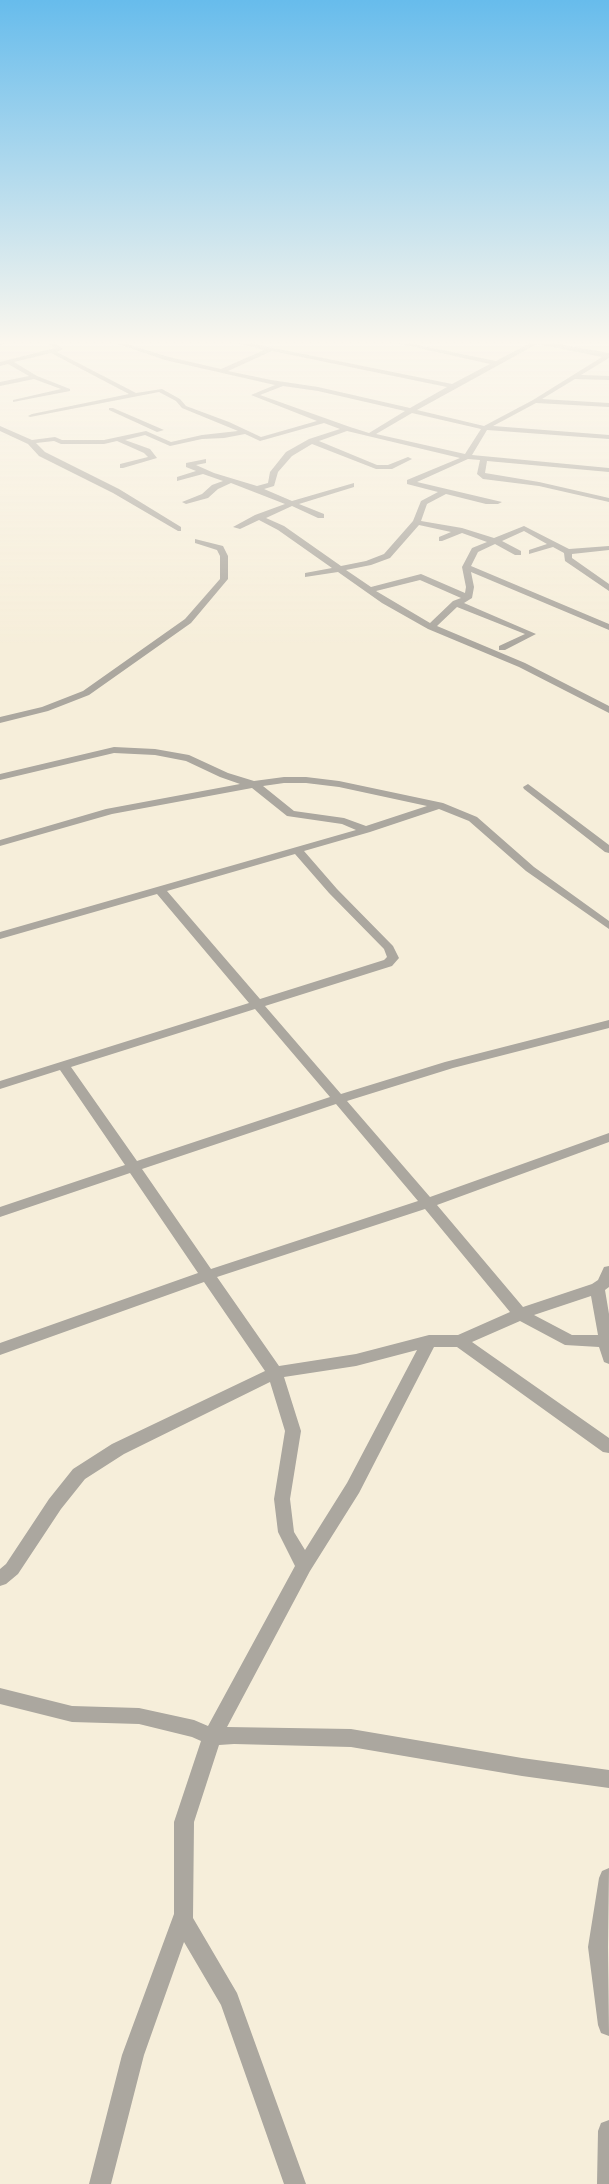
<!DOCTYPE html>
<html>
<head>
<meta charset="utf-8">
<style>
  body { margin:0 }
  canvas { display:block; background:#f6eeda }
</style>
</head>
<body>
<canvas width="609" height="2184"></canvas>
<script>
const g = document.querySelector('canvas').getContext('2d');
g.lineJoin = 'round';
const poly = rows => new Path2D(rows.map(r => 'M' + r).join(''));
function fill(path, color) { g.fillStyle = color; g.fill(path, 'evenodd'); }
fill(poly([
  [0,341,12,341,0,345,0,341],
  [44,341,51,341,63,349,57,352,136,393,162,389,180,399,186,406,229,422,261,437,317,421,251,395,275,385,165,360,109,341,117,341,169,357,221,369,264,350,228,341,239,341,452,384,490,364,387,341,398,341,496,361,530,343,527,341,541,341,609,353,609,358,581,375,609,376,609,380,575,379,542,399,609,403,609,407,536,403,493,426,609,435,609,439,487,430,472,455,609,468,609,472,487,461,485,473,539,482,609,498,609,502,539,486,483,479,477,474,480,460,468,459,417,482,502,502,498,504,486,504,446,494,427,504,421,521,462,528,494,538,524,526,569,549,609,546,609,550,572,554,572,558,609,584,609,591,565,561,564,553,553,547,529,554,529,550,547,544,524,531,502,541,521,551,521,555,515,555,495,544,478,552,471,566,609,624,609,630,471,572,474,587,472,598,464,603,536,634,505,650,499,650,499,646,525,634,457,607,437,626,525,663,609,706,609,713,519,667,428,629,382,603,338,572,305,577,305,573,332,568,278,530,259,520,240,529,233,527,255,515,285,504,231,483,218,489,208,498,186,504,182,502,202,494,212,485,223,481,203,474,177,481,177,477,196,471,186,467,186,463,206,459,206,463,196,465,214,473,257,486,268,483,270,472,286,452,309,439,340,429,324,423,260,441,245,434,224,438,202,439,170,446,145,435,125,440,150,449,157,458,123,468,120,468,120,464,148,457,144,453,117,441,104,444,61,444,54,441,36,443,45,452,119,489,181,527,181,531,178,531,113,493,39,456,28,444,0,431,0,426,32,440,55,437,62,440,104,440,146,431,171,442,202,435,238,431,182,408,176,401,159,392,30,417,28,416,32,414,129,394,51,353,14,362,37,376,70,389,70,391,13,402,13,400,61,389,34,379,0,386,0,382,29,376,8,364,0,366,0,362,55,348,44,341],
  [537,344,602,357,533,400,484,426,417,410,537,344],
  [272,351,447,387,410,408,318,387,271,380,228,371,272,351],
  [283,386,318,391,405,411,369,433,350,427,260,395,283,386],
  [412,413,481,429,465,454,376,434,412,413],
  [347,431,460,458,407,480,407,484,438,492,421,501,413,521,384,554,366,561,341,566,284,526,266,518,292,506,318,518,324,518,324,514,299,504,354,487,354,483,292,501,264,489,274,486,278,472,292,456,312,444,376,469,392,469,412,459,408,457,388,465,377,465,319,441,347,431],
  [419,525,451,532,439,537,439,541,442,541,462,533,487,542,472,548,462,567,466,587,465,593,421,574,371,587,346,570,371,565,390,558,419,525],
  [420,580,461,598,453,601,430,623,376,591,420,580],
  [109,408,113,408,164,430,157,432,109,410,109,408],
  [195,539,223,546,228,556,228,579,191,623,89,695,48,711,0,723,0,717,42,707,83,691,185,619,220,579,220,556,217,550,195,543,195,539],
  [114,747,155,749,189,755,228,773,254,781,284,777,306,777,339,781,443,803,477,817,534,867,609,921,609,929,526,871,469,821,439,809,370,832,304,851,337,889,393,946,399,958,392,966,265,1006,341,1094,445,1062,609,1020,609,1028,453,1068,347,1101,430,1197,609,1133,609,1142,437,1205,523,1307,592,1284,598,1280,604,1267,609,1266,609,1287,605,1290,609,1314,609,1364,604,1362,599,1347,565,1345,520,1321,472,1342,609,1438,609,1453,603,1452,457,1347,434,1347,359,1493,310,1571,227,1727,351,1729,522,1758,609,1770,609,1788,522,1776,351,1747,234,1744,219,1745,194,1822,193,1918,237,1993,306,2184,284,2184,221,2005,184,1942,144,2055,111,2184,89,2184,122,2055,174,1914,174,1822,201,1741,192,1737,139,1724,72,1722,0,1704,0,1688,72,1706,139,1708,194,1720,208,1726,295,1566,278,1532,274,1499,285,1431,270,1382,124,1454,85,1479,61,1509,18,1574,6,1584,0,1586,0,1569,6,1564,49,1499,73,1469,112,1444,265,1371,204,1282,0,1355,0,1343,198,1273,130,1173,0,1217,0,1207,125,1165,60,1070,0,1089,0,1081,249,1003,157,894,0,939,0,932,356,830,342,824,287,816,252,788,112,814,0,846,0,840,106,809,240,784,220,777,186,761,155,755,114,753,0,780,0,774,114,747],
  [284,783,306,783,339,787,427,806,366,826,344,818,294,811,263,786,284,783],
  [295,854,329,893,384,949,387,957,384,960,260,999,167,891,295,854],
  [255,1009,330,1097,137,1161,71,1067,255,1009],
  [336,1104,418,1201,211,1269,142,1169,336,1104],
  [425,1209,510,1312,458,1335,429,1335,356,1354,279,1366,217,1277,425,1209],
  [591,1296,598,1335,572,1335,534,1315,591,1296],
  [417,1350,347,1483,305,1550,294,1532,290,1499,301,1431,284,1377,356,1366,417,1350],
  [528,784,609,845,609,853,605,852,524,789,523,787,528,784],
  [609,1868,608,1947,609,2036,601,2033,598,2025,588,1947,599,1878,602,1871,609,1868],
  [609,2120,609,2184,597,2184,598,2131,601,2123,609,2120]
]), '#aba79f');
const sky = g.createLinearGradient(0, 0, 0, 646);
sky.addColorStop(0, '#67bcec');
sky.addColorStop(0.53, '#fbf7ee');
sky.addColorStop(1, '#fbf7ee00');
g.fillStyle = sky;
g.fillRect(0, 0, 609, 646);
</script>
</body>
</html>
